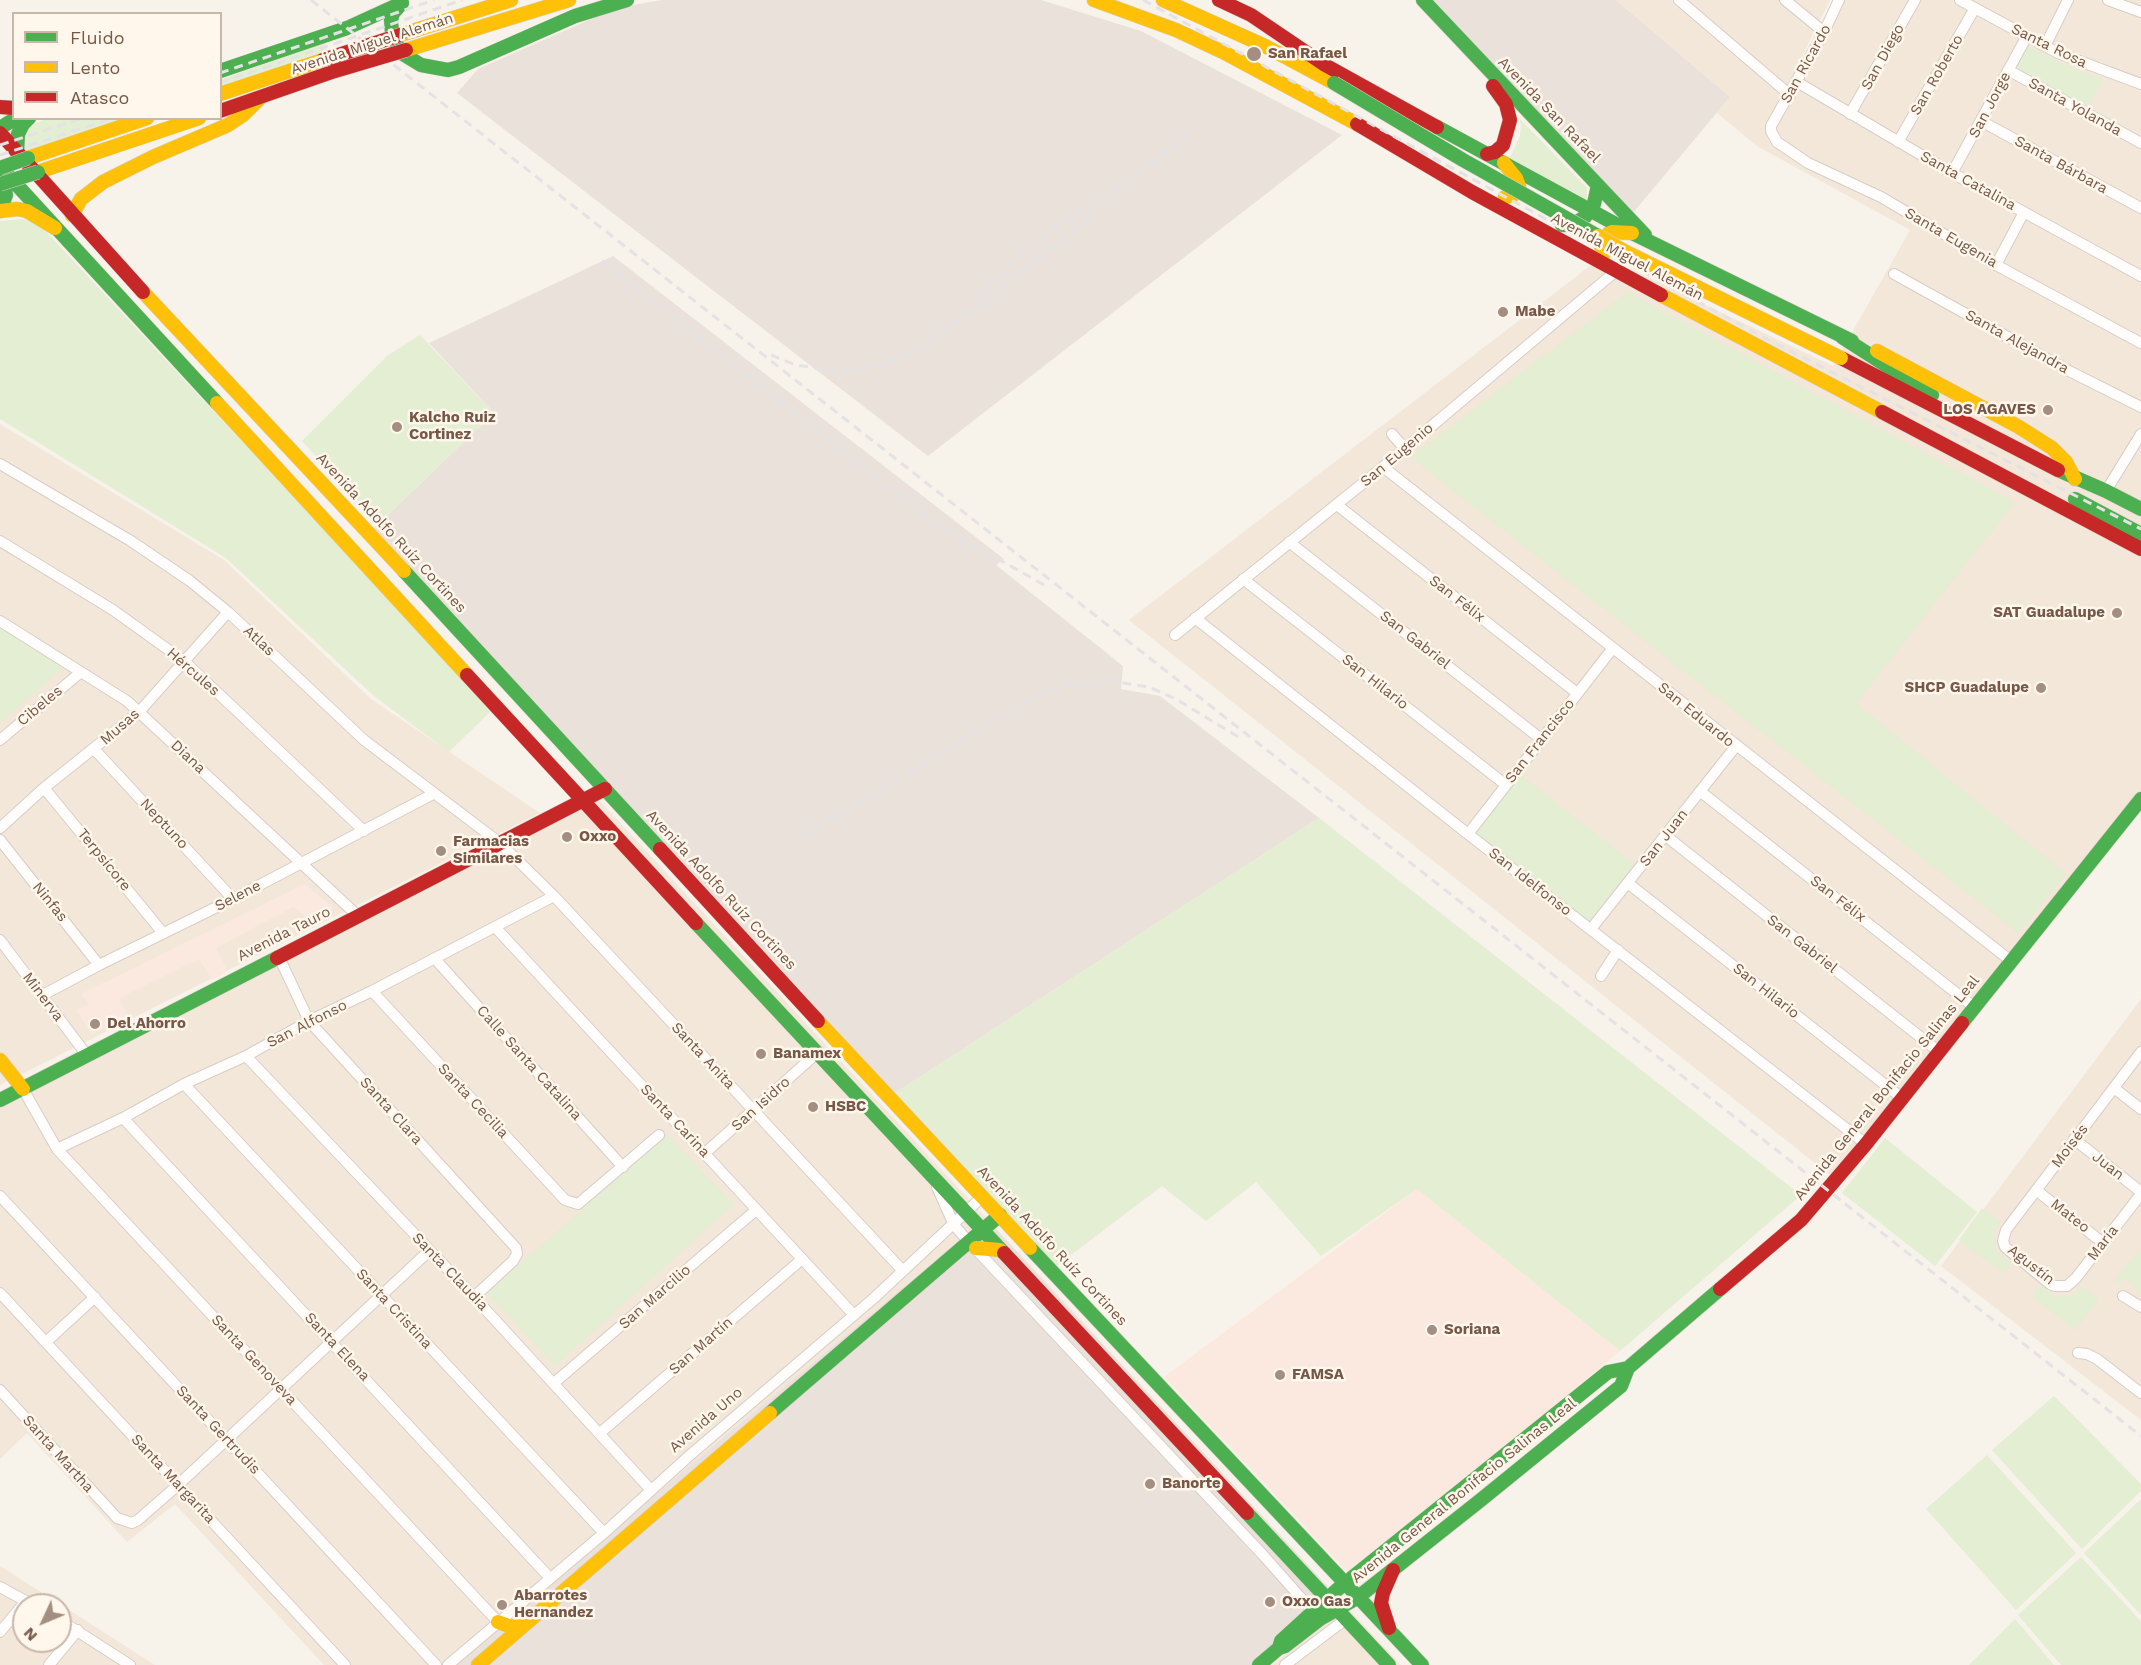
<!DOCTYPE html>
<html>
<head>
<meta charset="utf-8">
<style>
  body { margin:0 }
  #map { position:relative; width:2141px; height:1665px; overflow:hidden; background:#f7f2ea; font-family:"Work Sans",sans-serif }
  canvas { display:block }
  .legend { position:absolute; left:12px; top:12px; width:210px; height:108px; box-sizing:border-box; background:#fff7eb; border:2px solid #c9b7aa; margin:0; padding:8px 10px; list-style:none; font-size:18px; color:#775848 }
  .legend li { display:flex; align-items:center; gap:12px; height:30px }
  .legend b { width:30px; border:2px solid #c9b7aa }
  .north { position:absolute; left:12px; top:1593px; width:60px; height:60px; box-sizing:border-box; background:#fff7eb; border:2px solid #c9b7aa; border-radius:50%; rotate:226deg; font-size:16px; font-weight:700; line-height:24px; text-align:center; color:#775848 }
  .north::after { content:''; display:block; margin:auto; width:21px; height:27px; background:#a48e81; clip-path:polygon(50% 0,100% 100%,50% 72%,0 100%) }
</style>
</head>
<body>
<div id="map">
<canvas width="2141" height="1665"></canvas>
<ul class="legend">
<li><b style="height:8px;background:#4caf50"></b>Fluido</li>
<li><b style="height:8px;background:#ffc107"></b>Lento</li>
<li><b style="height:8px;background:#c62828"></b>Atasco</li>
</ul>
<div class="north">N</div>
</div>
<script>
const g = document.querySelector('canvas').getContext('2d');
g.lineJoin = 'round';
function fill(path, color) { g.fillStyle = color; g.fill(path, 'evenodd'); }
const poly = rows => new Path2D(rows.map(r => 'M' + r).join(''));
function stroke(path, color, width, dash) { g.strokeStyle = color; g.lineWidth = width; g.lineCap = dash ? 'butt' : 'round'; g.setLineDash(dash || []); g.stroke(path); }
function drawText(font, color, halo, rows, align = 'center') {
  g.font = font + ' "Work Sans",sans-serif'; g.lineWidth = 5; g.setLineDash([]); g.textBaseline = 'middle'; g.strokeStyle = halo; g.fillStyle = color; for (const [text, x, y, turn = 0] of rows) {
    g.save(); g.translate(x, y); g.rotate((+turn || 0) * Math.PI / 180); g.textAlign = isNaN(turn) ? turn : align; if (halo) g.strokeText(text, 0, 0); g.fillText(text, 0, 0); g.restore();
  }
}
fill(poly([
  [1616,0,1830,0,1766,129,1839,0,2141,0,2141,795,1835,1179,1129,620,1603,256,1833,366,1910,230,1757,146,1717,113,1730,97],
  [0,424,224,560,371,699,540,813,0,1085],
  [597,798,986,1218,451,1665,324,1665,175,1504,127,1542,27,1433,0,1459,0,1099],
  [2141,999,2141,1420,1941,1266],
  [0,1566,155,1665,0,1665],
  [24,1605,60,1605,60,1641,24,1641],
  [1344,1604,1401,1665,1273,1665]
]), '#f3e7da');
fill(poly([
  [305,884,334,908,316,923,293,907,216,948,228,971,212,980,199,959,119,998,128,1017,92,1034,76,1010,89,1005,81,994],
  [1417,1189,1620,1351,1350,1575,1164,1377]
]), '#fbe9e0');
fill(poly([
  [662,0,1041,0,1141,31,1342,135,928,456,457,93,478,69,616,8],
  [1431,0,1616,0,1730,97,1632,214],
  [613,256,1004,559,996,565,1123,666,1121,689,1160,696,1319,818,895,1093,372,530,494,413,429,343],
  [986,1218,1344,1604,1270,1665,451,1665]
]), '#eae2da');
fill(poly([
  [325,42,327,51,221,87,220,80],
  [2030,47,2073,68,2103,79,2086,110,2013,67,2024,48],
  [1518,117,1587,188,1587,204,1507,160,1512,154,1520,136,1521,124],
  [45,119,125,119,24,152,23,145,29,127],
  [24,219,40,225,492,710,449,752,374,696,226,558,0,419,0,221],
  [1628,292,2015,502,1856,703,2066,874,2018,933,1410,457],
  [420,335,494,413,379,523,302,441,387,356],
  [0,627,64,667,0,723],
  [1521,775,1634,864,1591,919,1585,920,1477,836,1477,829],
  [1319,818,1801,1195,1620,1351,1417,1189,1321,1256,1256,1182,1206,1221,1162,1186,1055,1267,895,1093],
  [667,1135,734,1204,555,1366,487,1293],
  [1885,1138,1977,1212,1935,1266,1842,1193],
  [1982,1208,2001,1223,1994,1232,1997,1252,2011,1263,2011,1266,2007,1271,2001,1272,1959,1240],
  [2141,1247,2141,1297,2132,1283,2125,1280,2113,1283],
  [2037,1286,2041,1286,2055,1297,2074,1294,2081,1286,2099,1300,2075,1330,2034,1298,2033,1292],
  [2054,1396,2141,1484,2141,1491,2082,1549,1992,1450],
  [1987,1455,2076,1553,2016,1610,1926,1509],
  [2141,1499,2141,1615,2084,1553],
  [2081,1557,2141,1621,2141,1665,2061,1665,2018,1615],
  [2015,1619,2054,1665,1969,1665]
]), '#e3eed3');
const street = poly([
  [1679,0,1790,95],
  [1785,0,1824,32],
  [1839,0,1824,32,1771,126,1771,131,1777,142,1808,163,1881,197,1996,265,2141,343],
  [1960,0,2058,53,2141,84],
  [2108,0,2141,12],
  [2045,46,2068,0],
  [2008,70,2141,143],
  [1797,82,1952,173,2141,276],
  [1850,114,1915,0],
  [1981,121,2141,208],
  [1898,142,1975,8],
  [1952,173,2027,36],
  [1996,265,2024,212],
  [1894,274,2071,372,2141,407],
  [1392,434,1405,449],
  [0,464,131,541,190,581,228,612,364,740,500,843,554,896,903,1271],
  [1383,467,2011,961],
  [2106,491,2141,434],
  [1337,505,1577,693],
  [0,541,113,610,184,661,364,831],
  [1289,542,1541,739],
  [1243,579,1506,785],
  [1195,618,1468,834,1866,1144],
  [0,621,127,701,357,915],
  [1175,635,1383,467,1616,271],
  [0,740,81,672],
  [94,749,233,899],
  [44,788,163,933],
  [1701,792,1974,1007],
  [0,828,44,788,139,712,228,612],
  [1468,834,1613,648],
  [1666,836,1938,1051],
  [0,840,99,965],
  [1629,884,1902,1098],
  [495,927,854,1315],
  [1591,929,1736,746],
  [0,940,86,1054],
  [279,957,309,1021,516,1248,517,1254,513,1261,474,1297],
  [435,959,623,1167],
  [1601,976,1618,950],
  [372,991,565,1200,578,1204,659,1135],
  [41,996,99,965,233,899,433,794],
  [2141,1052,2006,1230,2003,1241,2005,1247,2050,1284,2055,1286,2067,1286,2076,1278,2141,1194],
  [246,1056,474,1297,651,1490],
  [184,1084,604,1533],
  [2114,1088,2141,1109],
  [23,1089,57,1149,498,1622],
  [123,1118,550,1578],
  [2074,1139,2141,1192],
  [57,1149,123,1118,184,1084,246,1056,309,1021,372,991,554,896],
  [705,1153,816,1054],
  [937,1187,954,1225,968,1241,1263,1555,1317,1616],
  [2036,1190,2103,1243],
  [0,1196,436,1665],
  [0,1293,345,1665],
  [2123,1296,2141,1307],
  [46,1342,95,1297],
  [2078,1353,2087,1354,2097,1359,2141,1393],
  [554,1383,756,1210],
  [0,1390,117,1518,132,1523,138,1520,178,1485,429,1251],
  [600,1433,801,1260],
  [0,1587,33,1605],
  [60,1620,130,1665],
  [0,1632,26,1601],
  [49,1665,78,1630],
  [448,1665,604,1533,689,1456,874,1298,983,1196],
  [1285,1665,1346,1619]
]);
const fast = poly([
  [1423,0,1645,235],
  [402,3,393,13,391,20,392,33,398,47,403,54,421,65,448,70,459,67,575,16,627,0],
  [220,71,347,28,402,3],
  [1437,127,1632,233,1852,341],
  [0,128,16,118],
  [17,153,18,134,23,124,29,118],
  [5,172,217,403],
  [0,178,4,184,6,195,0,211],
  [1562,225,1572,225,1585,217,1594,204,1598,185],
  [1842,337,1932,395],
  [2058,470,2106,491,2141,509],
  [2075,499,2141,534],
  [404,571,660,849],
  [696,923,1004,1253],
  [1962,1023,2141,799],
  [0,1100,277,958],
  [1030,1248,1422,1665],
  [770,1413,1000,1215],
  [1247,1513,1389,1665],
  [1279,1648,1281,1641,1338,1589,1608,1372,1628,1368,1720,1289],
  [1259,1665,1279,1648,1285,1646,1320,1619,1357,1598,1482,1499,1621,1386,1628,1368]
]);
const slow = poly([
  [1094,0,1176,30,1225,53,1357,124],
  [1163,0,1265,46,1334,83],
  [400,35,511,0],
  [406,50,569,0],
  [220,94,323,60],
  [28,158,147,118],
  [1504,163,1516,178,1519,186,1513,195,1505,197],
  [38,172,199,118],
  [0,211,17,209,27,211,55,228],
  [72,215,81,199,103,182,153,157,228,125,243,115,260,98],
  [1603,255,1601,245,1608,234,1612,232,1632,233],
  [143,292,404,571],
  [1661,295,1882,412],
  [1877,351,2019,427,2052,448,2066,462,2075,479],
  [217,403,467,675],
  [818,1021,1030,1248],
  [0,1060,23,1089],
  [976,1248,1000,1250],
  [498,1622,512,1627,523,1625],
  [478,1665,770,1413]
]);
const jam = poly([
  [1219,0,1251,15,1325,65,1437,127],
  [0,107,14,108],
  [220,111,335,71],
  [1357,124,1472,192,1661,295],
  [0,133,143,292],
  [1487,154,1495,152,1503,145,1510,120,1506,104,1493,86],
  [1841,358,2058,470],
  [1882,412,2141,549],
  [467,675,696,923],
  [660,849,818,1021],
  [277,958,605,789],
  [1004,1253,1247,1513],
  [1720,1289,1801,1220,1866,1144,1962,1023],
  [1389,1628,1381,1603,1383,1593,1393,1570]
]);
stroke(street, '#d6cec6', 12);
stroke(fast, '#d6cec6', 15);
stroke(slow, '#d6cec6', 15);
stroke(jam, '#d6cec6', 15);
stroke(street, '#fefdfc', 10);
stroke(fast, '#4caf50', 14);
stroke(slow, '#ffc107', 14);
stroke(jam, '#c62828', 14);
stroke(poly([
  [311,0,2141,1436],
  [1143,0,1763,337,2141,529],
  [220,73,434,0],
  [220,83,462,0],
  [0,145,83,118],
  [0,155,114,118],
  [1077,220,1195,129],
  [602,261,936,524,1046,586],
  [975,300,1021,254,1082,208],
  [771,355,796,365,835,371,854,370,880,365,906,354,939,335,1090,219],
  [803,835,1033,698,1070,684,1109,681,1149,687,1176,699,1240,738]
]), '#e4e2e5', 3, [9, 6]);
const fastBridge = poly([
  [1334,83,1463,160,1598,236],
  [0,168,28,158],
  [0,184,38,172]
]);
const slowBridge = poly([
  [1598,236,1624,251,1841,358]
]);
const jamBridge = poly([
  [323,60,400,35],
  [335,71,406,50]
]);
stroke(fastBridge, '#d9cfc9', 15, []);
stroke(slowBridge, '#d9cfc9', 15, []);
stroke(jamBridge, '#d9cfc9', 15, []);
stroke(fastBridge, '#4caf50', 14);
stroke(slowBridge, '#ffc107', 14);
stroke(jamBridge, '#c62828', 14);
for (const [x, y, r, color] of [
  [1254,54,8,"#a48e81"],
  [1503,312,6,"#a48e81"],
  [2048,410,6,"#a48e81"],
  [397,427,6,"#a48e81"],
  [2117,613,6,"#a48e81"],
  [2041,688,6,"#a48e81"],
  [567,837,6,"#a48e81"],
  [441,851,6,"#a48e81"],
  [95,1024,6,"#a48e81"],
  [761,1054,6,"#a48e81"],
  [813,1107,6,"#a48e81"],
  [1432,1330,6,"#a48e81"],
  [1280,1375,6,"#a48e81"],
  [1150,1484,6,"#a48e81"],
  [1270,1602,6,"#a48e81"],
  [502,1605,6,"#a48e81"]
]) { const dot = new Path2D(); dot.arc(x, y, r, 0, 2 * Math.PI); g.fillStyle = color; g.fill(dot); stroke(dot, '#fff7eb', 2); }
drawText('15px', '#775848', '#fff7eb', [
  ["Avenida Miguel Alemán",372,44,-18],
  ["Santa Rosa",2049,46,26],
  ["San Diego",1883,57,-61],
  ["San Ricardo",1806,64,-61],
  ["San Roberto",1937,75,-60],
  ["San Jorge",1990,105,-62],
  ["Santa Yolanda",2075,107,29],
  ["Avenida San Rafael",1549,110,46],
  ["Santa Bárbara",2061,165,29],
  ["Santa Catalina",1968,181,29],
  ["Santa Eugenia",1951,238,30],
  ["Avenida Miguel Alemán",1627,257,28],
  ["Santa Alejandra",2017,342,29],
  ["San Eugenio",1397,455,-40],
  ["Avenida Adolfo Ruíz Cortines",391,533,47],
  ["San Félix",1457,599,38],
  ["San Gabriel",1415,640,38],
  ["Atlas",259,641,43],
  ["Hércules",193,672,41],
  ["San Hilario",1375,682,38],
  ["Cibeles",40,706,-40],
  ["San Eduardo",1696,715,39],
  ["Musas",120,727,-41],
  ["San Francisco",1540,741,-52],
  ["Diana",188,757,43],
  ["Neptuno",164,824,47],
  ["San Juan",1664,838,-52],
  ["Terpsícore",104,860,51],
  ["San Idelfonso",1530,882,38],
  ["Avenida Adolfo Ruíz Cortines",721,890,47],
  ["Selene",238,896,-27],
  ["San Félix",1838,899,38],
  ["Ninfas",50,902,51],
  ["Avenida Tauro",284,934,-27],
  ["San Gabriel",1802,944,38],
  ["San Hilario",1766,991,38],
  ["Minerva",43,997,53],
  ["San Alfonso",307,1024,-27],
  ["Santa Anita",703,1056,47],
  ["Calle Santa Catalina",529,1063,48],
  ["Avenida General Bonifacio Salinas Leal",1887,1088,-51],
  ["Santa Cecilia",473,1101,47],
  ["San Isidro",761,1104,-42],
  ["Santa Clara",391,1111,48],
  ["Santa Carina",675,1121,47],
  ["Moisés",2070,1146,-53],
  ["Juan",2108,1166,38],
  ["Mateo",2070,1216,38],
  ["María",2103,1243,-52],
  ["Avenida Adolfo Ruíz Cortines",1052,1246,47],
  ["Agustín",2031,1265,38],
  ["Santa Claudia",450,1272,46],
  ["San Marcilio",655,1297,-41],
  ["Santa Cristina",394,1309,47],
  ["San Martín",701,1346,-41],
  ["Santa Elena",337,1347,47],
  ["Santa Genoveva",254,1360,47],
  ["Avenida Uno",706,1420,-41],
  ["Santa Gertrudis",218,1430,47],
  ["Santa Martha",58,1454,48],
  ["Santa Margarita",173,1479,47],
  ["Avenida General Bonifacio Salinas Leal",1464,1491,-39]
]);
drawText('bold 15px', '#775848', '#fff7eb', [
  ["San Rafael",1268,54],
  ["Mabe",1515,312],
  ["LOS AGAVES",2036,410,"right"],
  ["Kalcho Ruiz",409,418],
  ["Cortinez",409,435],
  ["SAT Guadalupe",2105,613,"right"],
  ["SHCP Guadalupe",2029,688,"right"],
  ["Oxxo",579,837],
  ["Farmacias",453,842],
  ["Similares",453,859],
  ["Del Ahorro",107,1024],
  ["Banamex",773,1054],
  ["HSBC",825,1107],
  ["Soriana",1444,1330],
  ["FAMSA",1292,1375],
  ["Banorte",1162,1484],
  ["Abarrotes",514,1596],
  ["Hernandez",514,1613],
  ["Oxxo Gas",1282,1602]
], 'left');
</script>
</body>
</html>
